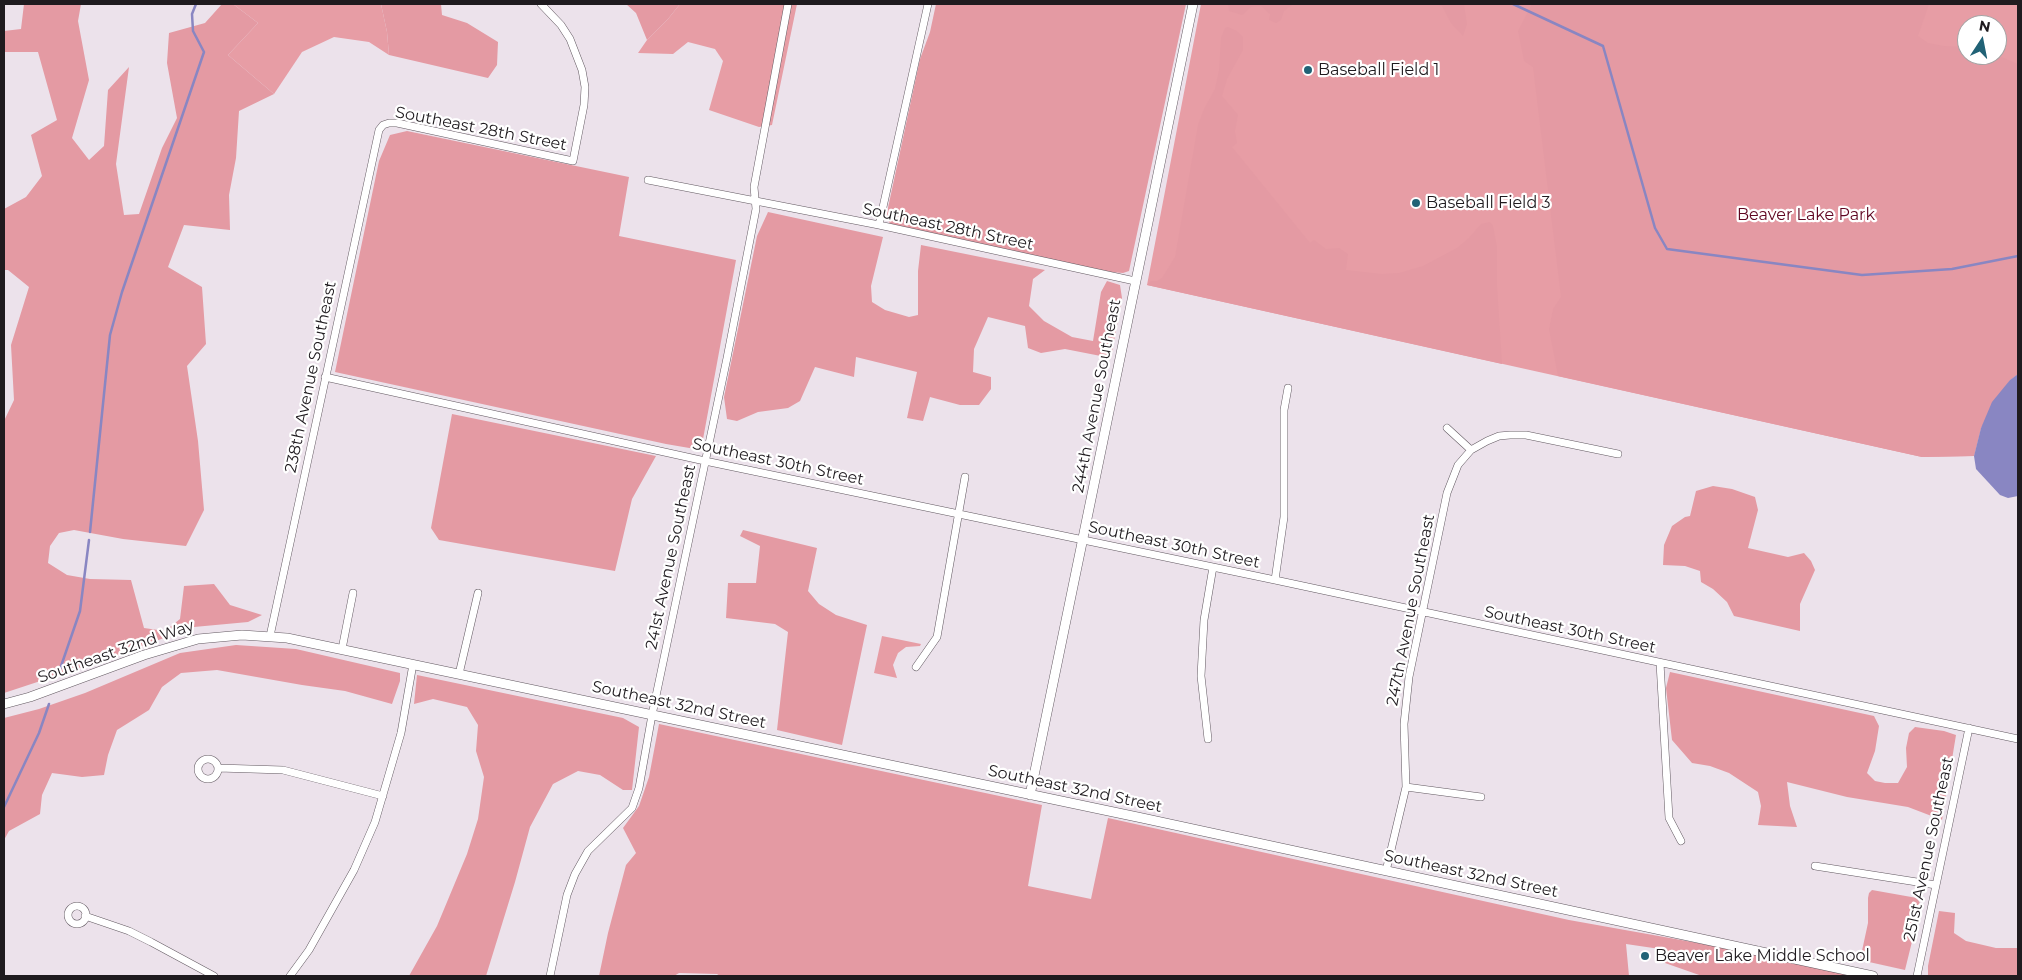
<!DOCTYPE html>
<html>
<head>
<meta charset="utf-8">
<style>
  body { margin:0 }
  #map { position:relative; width:2022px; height:980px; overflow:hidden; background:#ece2eb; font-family:Montserrat,sans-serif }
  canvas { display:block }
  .frame { position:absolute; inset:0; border:5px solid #1f1b1f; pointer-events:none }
  .north { position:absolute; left:1957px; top:15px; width:50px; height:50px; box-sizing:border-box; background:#fff; border:1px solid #a5a4a5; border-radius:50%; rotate:11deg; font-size:14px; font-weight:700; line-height:20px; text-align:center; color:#1f1b1f }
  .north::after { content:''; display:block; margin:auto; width:18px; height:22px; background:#216276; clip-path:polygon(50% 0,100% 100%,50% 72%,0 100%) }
</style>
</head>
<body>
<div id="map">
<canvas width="2022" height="980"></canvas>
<div class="frame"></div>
<div class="north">N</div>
</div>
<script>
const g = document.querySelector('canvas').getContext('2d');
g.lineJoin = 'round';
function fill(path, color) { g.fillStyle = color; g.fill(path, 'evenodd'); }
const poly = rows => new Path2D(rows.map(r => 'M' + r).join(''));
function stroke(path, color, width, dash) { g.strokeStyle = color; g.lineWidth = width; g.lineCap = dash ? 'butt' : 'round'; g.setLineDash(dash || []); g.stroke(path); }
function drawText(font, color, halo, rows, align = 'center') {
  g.font = font + ' Montserrat,sans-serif'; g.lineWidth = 4.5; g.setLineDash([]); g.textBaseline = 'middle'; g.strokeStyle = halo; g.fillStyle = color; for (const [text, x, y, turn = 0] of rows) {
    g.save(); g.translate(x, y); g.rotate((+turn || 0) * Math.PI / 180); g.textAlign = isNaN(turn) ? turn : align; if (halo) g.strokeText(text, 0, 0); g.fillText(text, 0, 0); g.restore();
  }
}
fill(poly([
  [233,4,381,4,387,32,389,55,369,42,334,37,302,52,274,94,228,55,258,23],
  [680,4,797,4,772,125,759,127,709,110,723,61,715,49,688,42,673,54,638,53,647,40,668,19],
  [1201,4,2018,4,2018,374,2010,380,1981,428,1974,456,1922,457,1147,285],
  [1967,25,1997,25,1997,55,1967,55],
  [882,636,921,644,920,646,906,647,898,653,893,665,897,678,874,673]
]), '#e79da5');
fill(poly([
  [24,4,81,4,78,21,89,80,72,138,89,160,104,146,108,90,129,67,116,164,124,215,139,214,162,148,177,118,167,63,169,33,205,23,222,4,233,4,258,23,228,55,274,94,239,111,236,158,229,195,230,230,184,225,168,267,202,287,206,344,187,366,198,441,204,510,186,546,123,539,74,530,59,533,50,546,48,563,67,575,90,579,131,580,144,628,165,631,180,619,184,586,214,584,230,605,262,615,248,622,194,627,101,661,4,693,4,421,14,400,11,345,29,287,8,270,4,270,4,209,26,197,42,176,31,135,57,120,38,52,4,52,4,31,21,29],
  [381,4,441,4,442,15,467,23,498,42,497,65,488,78,389,55,387,32],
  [626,4,680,4,668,19,647,40,636,13],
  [936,4,1186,4,1129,271,1123,273,1111,272,903,229,891,225,889,222,886,217,920,59,930,32],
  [1228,4,1304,4,1292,5,1284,11,1281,20,1276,23,1269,20,1270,14,1261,6,1251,7,1242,15,1229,11],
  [1436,4,1464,4,1467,24,1463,36,1451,23,1442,6],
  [1532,4,1929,4,1918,36,1928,43,1944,46,1967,47,1967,55,1997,55,2018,64,2018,374,2010,380,1981,428,1974,456,1922,457,1558,376,1549,329,1553,309,1561,297,1533,67,1524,61,1518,31],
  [1228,27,1237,31,1243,37,1243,50,1227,79,1222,96,1238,115,1235,131,1237,143,1232,147,1310,243,1314,240,1326,249,1339,248,1348,254,1346,270,1382,274,1399,273,1423,266,1457,248,1469,238,1481,224,1490,222,1493,226,1497,247,1497,285,1502,364,1147,285,1151,281,1157,281,1162,278,1175,257,1198,125,1204,109,1215,89,1219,70,1221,38,1225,28],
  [407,131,629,177,619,236,736,260,701,450,666,444,335,372,379,161,390,135],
  [768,212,883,237,871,286,872,302,885,310,909,317,918,315,918,271,921,245,1045,270,1033,279,1029,306,1044,321,1072,337,1093,341,1101,292,1107,281,1120,285,1122,298,1111,358,1065,349,1041,353,1028,348,1025,326,988,317,974,349,973,372,991,377,991,389,979,405,960,405,930,397,923,421,907,418,917,372,856,357,854,377,815,367,800,401,788,408,758,412,737,421,727,419,724,397,757,236],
  [452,414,656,456,632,499,615,571,439,540,431,528],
  [1713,486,1732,489,1755,497,1758,510,1748,548,1788,557,1804,553,1811,561,1815,570,1800,604,1800,631,1734,616,1727,602,1713,589,1701,582,1700,571,1685,566,1663,565,1664,545,1672,526,1685,517,1690,516,1696,491],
  [743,530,817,548,808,591,819,604,836,615,867,625,842,745,777,730,788,632,775,624,726,618,728,583,756,583,760,546,740,536],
  [236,645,296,649,400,673,400,681,392,704,345,691,302,685,217,670,181,673,162,687,149,710,117,730,108,755,104,775,82,777,52,773,42,795,40,814,9,831,4,840,4,718,39,709,85,693,180,653],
  [1670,672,1874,716,1879,726,1875,751,1867,773,1875,781,1885,783,1898,783,1907,767,1906,748,1909,733,1915,727,1944,731,1956,735,1942,820,1908,807,1847,797,1787,782,1790,806,1797,827,1758,825,1761,806,1758,792,1729,773,1710,766,1692,763,1672,740,1666,688],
  [417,675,623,718,639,727,632,790,623,790,600,775,578,771,553,784,530,827,515,882,486,976,409,976,437,926,467,854,478,819,484,777,476,751,478,725,467,707,433,699,414,704],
  [659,724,1042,805,1028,886,1091,899,1108,818,1569,920,1709,945,1854,976,1702,976,1665,963,1660,949,1626,944,1629,976,720,976,717,974,679,973,674,976,599,976,608,933,626,865,636,853,623,828,639,806,649,777],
  [1872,890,1917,898,1921,905,1905,970,1860,960,1868,923,1868,898,1869,893],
  [1939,911,1955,913,1954,933,1966,941,1996,948,2018,948,2018,976,1928,976,1928,966]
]), '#e49aa3');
fill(poly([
  [2018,374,2018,496,2008,498,2000,495,1976,469,1974,456,1981,428,1992,402,2010,380]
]), '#8986c2');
stroke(poly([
  [1513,4,1603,46,1655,228,1667,249,1862,275,1952,269,2018,256],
  [90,532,110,335,122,292,204,52,193,31,192,14,196,4],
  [59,672,80,611,89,540],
  [4,807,39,733,49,704]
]), '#8986c2', 2.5);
const minor = poly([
  [648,180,879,225,1135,281],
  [879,225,928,4],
  [325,377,705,461,1275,580,2018,739],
  [1447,428,1471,450],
  [1275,580,1284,517,1284,410,1288,388],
  [270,636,379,130,383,125,389,123,397,123,573,161,584,105,585,87,582,70,570,39,561,25,541,4],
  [342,649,353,593],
  [1660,663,1669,818,1681,841],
  [916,667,937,637,965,477],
  [459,674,478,593],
  [1208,739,1201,676,1204,620,1213,567],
  '198 769a10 10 0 1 1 20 0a10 10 0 1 1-20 0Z',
  [218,768,283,770,383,796],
  [1406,787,1481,797],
  [1815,866,1936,885],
  [1386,871,1406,787,1404,724,1409,677,1447,493,1458,465,1471,450,1487,441,1499,436,1510,435,1526,435,1618,454],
  '68 915a9 9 0 1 1 18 0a9 9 0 1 1-18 0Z',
  [85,916,129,931,151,942,214,976],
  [290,976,309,950,354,870,375,822,401,733,413,664],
  [550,976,567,895,575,874,588,851,632,808,639,788,652,715,727,358,756,209,754,187,788,4],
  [1917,976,1969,728]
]);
const tertiary = poly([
  [4,704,30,697,144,655,198,639,242,635,287,638,1142,818,1873,976],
  [1030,795,1193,4]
]);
stroke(minor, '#625961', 8);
stroke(tertiary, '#625961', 10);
stroke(minor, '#fff', 7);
stroke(tertiary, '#fff', 9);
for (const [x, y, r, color] of [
  [1308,70,5,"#216276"],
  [1416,203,5,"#216276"],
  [1645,956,5,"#216276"]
]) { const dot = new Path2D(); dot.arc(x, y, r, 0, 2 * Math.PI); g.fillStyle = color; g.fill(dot); stroke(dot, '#fff', 2); }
drawText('16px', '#1f1b1f', '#fff', [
  ["Baseball Field 1",1318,70],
  ["Baseball Field 3",1426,203],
  ["Beaver Lake Middle School",1655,956]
], 'left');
drawText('16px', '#1f1b1f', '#fff', [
  ["Southeast 28th Street",481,129,11],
  ["Southeast 28th Street",948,227,12],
  ["238th Avenue Southeast",311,377,-78],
  ["244th Avenue Southeast",1097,396,-79],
  ["Southeast 30th Street",778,462,12],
  ["Southeast 30th Street",1174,545,12],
  ["241st Avenue Southeast",671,557,-78],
  ["247th Avenue Southeast",1411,610,-79],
  ["Southeast 30th Street",1570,630,12],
  ["Southeast 32nd Way",116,652,-19],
  ["Southeast 32nd Street",679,705,12],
  ["Southeast 32nd Street",1075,789,12],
  ["251st Avenue Southeast",1929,849,-78],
  ["Southeast 32nd Street",1471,874,12]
]);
drawText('16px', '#5f0521', '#fff', [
  ["Beaver Lake Park",1806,215]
]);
</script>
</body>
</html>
